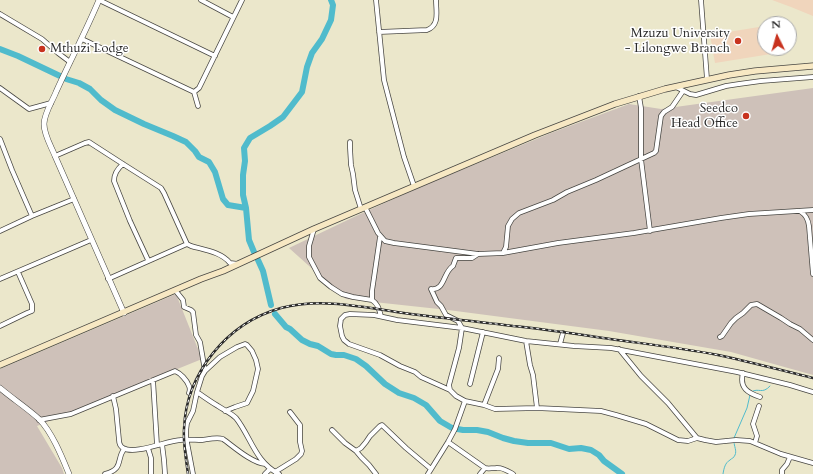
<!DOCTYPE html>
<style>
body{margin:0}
#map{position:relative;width:813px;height:474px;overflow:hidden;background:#ebe7cb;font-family:Cardo,serif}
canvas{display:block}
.north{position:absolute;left:757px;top:16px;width:40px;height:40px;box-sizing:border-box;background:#fff;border:1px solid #aaa;border-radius:50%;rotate:355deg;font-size:11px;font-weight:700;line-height:16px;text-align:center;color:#2b2b2b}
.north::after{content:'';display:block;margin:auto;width:14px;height:18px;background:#c8321e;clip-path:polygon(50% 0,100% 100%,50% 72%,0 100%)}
</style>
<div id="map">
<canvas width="813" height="474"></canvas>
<div class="north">N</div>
</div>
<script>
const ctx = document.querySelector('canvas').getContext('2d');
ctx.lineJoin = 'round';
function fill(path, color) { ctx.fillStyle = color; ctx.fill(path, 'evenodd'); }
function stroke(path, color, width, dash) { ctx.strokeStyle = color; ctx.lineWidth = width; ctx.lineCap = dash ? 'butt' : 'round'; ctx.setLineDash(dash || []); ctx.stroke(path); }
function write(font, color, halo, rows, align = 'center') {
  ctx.font = font + ' Cardo,serif'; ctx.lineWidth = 3; ctx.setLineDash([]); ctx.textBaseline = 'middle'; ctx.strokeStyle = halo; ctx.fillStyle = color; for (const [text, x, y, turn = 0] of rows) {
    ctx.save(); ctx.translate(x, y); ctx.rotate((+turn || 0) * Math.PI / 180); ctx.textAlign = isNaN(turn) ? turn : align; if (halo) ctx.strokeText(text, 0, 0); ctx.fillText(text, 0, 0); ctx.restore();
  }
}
fill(new Path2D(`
 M772,0h41v16l-22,-9z
 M765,26v22h11l1,5 -62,10 -5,-28z`), '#f0d5bc');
fill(new Path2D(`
 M813,88v287l-82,-23 -122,-21 -161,-21 -102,-11 -57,-51 67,-32 64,-29 131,-54 78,-29 32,5z
 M176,294l26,65 -165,67 25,42 2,6h-64v-105z`), '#cec1b9');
stroke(new Path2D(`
 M751,392c8,-5 11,3 19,-6
 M734,438l13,-30 3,-13
 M723,474c1,-6 2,-11 7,-14 2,-2 4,-2 5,-5 2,-4 -1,-9 -1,-13`), '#50bbcc', 1);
stroke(new Path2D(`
 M0,49l18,7 42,20
 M66,79l13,4 11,6 11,11 14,10 29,14 29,12 13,6 9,9 4,6 10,5 6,10 8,27 5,6 18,3
 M254,252l-5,-12 -3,-32 -3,-13v-20l2,-14 -1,-13 6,-10 20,-12 13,-9 19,-25 5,-25 5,-14 10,-14 9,-19 2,-15 -2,-5
 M258,260l5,11 8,34
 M275,314l11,13 4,2 12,11 8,4 8,2 13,8 5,1h8l12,4 10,7 19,18 14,9 15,5 12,7 14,16 12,7 11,2h14l11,2 15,6 11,3 14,2h23l18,6 12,-1 10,2 8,5 5,6 18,13`), '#50bbcc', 6);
const minor = new Path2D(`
 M99,0l116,56
 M201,0l32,17
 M376,0l8,80 20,77 10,29
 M701,0l6,79
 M0,14l42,25 16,14 12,9
 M379,32l48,-2c13,-5 9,-18 9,-30
 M82,39l112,53 5,-4 43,-88
 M676,87l14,7 6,1 30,-9 13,-2 22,-3 52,-4
 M0,88l29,21 22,-6
 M194,92l4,14
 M639,96l2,12v51l9,72
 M0,139l12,31 20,46
 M350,142v6l1,17 2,9 2,16 6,19
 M55,156l30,-13 4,-1 3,2 31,20 38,24 3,5 23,51 4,2c14,4 30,6 39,17l8,1
 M123,164c-6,5 -9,10 -9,17l16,40 18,39
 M365,207l13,26 7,8 9,2 84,11 25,-1 55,-10 76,-10 87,-15 28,-4 64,-4
 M800,211c6,4 8,8 9,15l4,48
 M314,229l-5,17v11l11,21 11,9 11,7 11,3 19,3c6,4 7,9 9,16
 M0,231l32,-15 42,-17
 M503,253l3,-6 2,-21 4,-7 7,-6 34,-13 14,-8 29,-12 58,-27 2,-2 5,-35 3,-4 8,-5 11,-16
 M478,254l-6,4h-16l-3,8c-10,6 -8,25 -22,23l6,13 4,4 5,9 12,6 4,7 -3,20 -10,37 1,5 6,6 9,5 19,4 11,4 42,-1 64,3 15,4 30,9 32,16 10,1 9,-3
 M0,279l91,-39
 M108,279l79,-35
 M175,290l8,10 1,7 7,3 2,2 3,23 4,7 5,29
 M372,300v-9l8,-54
 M0,326l27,-13 5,-2v-7l-14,-32
 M720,337l2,-1 9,-13 5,-5 7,-5 8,-8 6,-1 24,14 9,6 10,5 13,11
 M526,341l4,24 3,10 4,33
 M560,344l3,-11
 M619,349l22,27 27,27 29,35 8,2 11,2 20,-2 14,1 31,13 32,9
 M743,373c-4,15 5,20 17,24
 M153,380l4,65
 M470,384l13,-52
 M450,390l-29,-13 -6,-5 -15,-6 -20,-11 -31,-11 -5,-4 -2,-4 -2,-10 1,-7 4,-4 5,-1 24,1 23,5 65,8 64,13 48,5 37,2 126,24 53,13 23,7
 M197,392c7,5 14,10 21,14 6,4 13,7 18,12 15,19 19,44 43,56
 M113,396l3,13 3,31c0,3 1,6 4,8 12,7 43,-7 57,-8 8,-1 15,0 22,0 7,-1 15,-3 21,-1 11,8 29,24 42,25
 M484,405l14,-36 1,-11
 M39,420l32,-6 104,-43c5,2 12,9 14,15 1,2 1,4 0,7
 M332,430l13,13 11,8 5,6 8,8 7,9
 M448,442l37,26c4,1 6,0 11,0 6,-1 12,3 17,6
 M755,443l2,-7 -4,-12 6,-18
 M162,444l2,16 1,14
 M148,448l3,10v16
 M356,451l5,-3 5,-6 4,-6 10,-10 2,-1 24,23 25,21
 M275,472l21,-13 5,-5 1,-3 -2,-9v-17l-10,-13
 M105,474c19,-5 11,-14 19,-25
 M193,474l-7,-37v-6l1,-8 6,-12 4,-19 5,-16 3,-5 15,-14 17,-10 8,-3 2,1 5,6 4,9 2,9 -5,22 -6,12 -12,4 -10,4
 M265,474l5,-5
 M428,474l20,-32 7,-13 10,-28
 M480,474l5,-6
 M782,474v-4l5,-6 3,-7`);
const tertiary = new Path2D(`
 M99,0c-13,31 -29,61 -43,92 -4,10 -12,22 -12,32 0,11 7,22 11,32l69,157
 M0,388c13,11 27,20 39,31 13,13 23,38 30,55`);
const secondary = new Path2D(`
 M0,365l201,-86 22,-8 91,-42 221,-94 80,-31 50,-15 64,-14 26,-4 58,-5`);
stroke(minor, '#484743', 5.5);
stroke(tertiary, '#484743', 6);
stroke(secondary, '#484743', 7);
stroke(minor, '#fff', 4);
stroke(tertiary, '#fff', 5);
stroke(secondary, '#f7e8c3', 5.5);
const rail = new Path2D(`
 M188,474c-2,-15 -5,-30 -4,-45 2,-56 43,-106 97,-121 45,-12 94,2 138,7 31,4 63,7 94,11 32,3 64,8 97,13 36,5 72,9 108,16 32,7 63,15 95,23`);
stroke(rail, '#2b2b2b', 2.5);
stroke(rail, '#fff', 1, [3]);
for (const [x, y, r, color] of [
 [738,41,4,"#c8321e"],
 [42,49,4,"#c8321e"],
 [746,116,4,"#c8321e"]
]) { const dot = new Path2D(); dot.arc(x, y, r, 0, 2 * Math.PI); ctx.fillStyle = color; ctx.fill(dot); stroke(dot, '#fff', 1.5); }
write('13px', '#2b2b2b', '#fff', [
 ["Mzuzu University",730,34],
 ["- Lilongwe Branch",730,49],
 ["Mthuzi Lodge",50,49,"left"],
 ["Seedco",738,109],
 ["Head Office",738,124]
], 'right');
</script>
